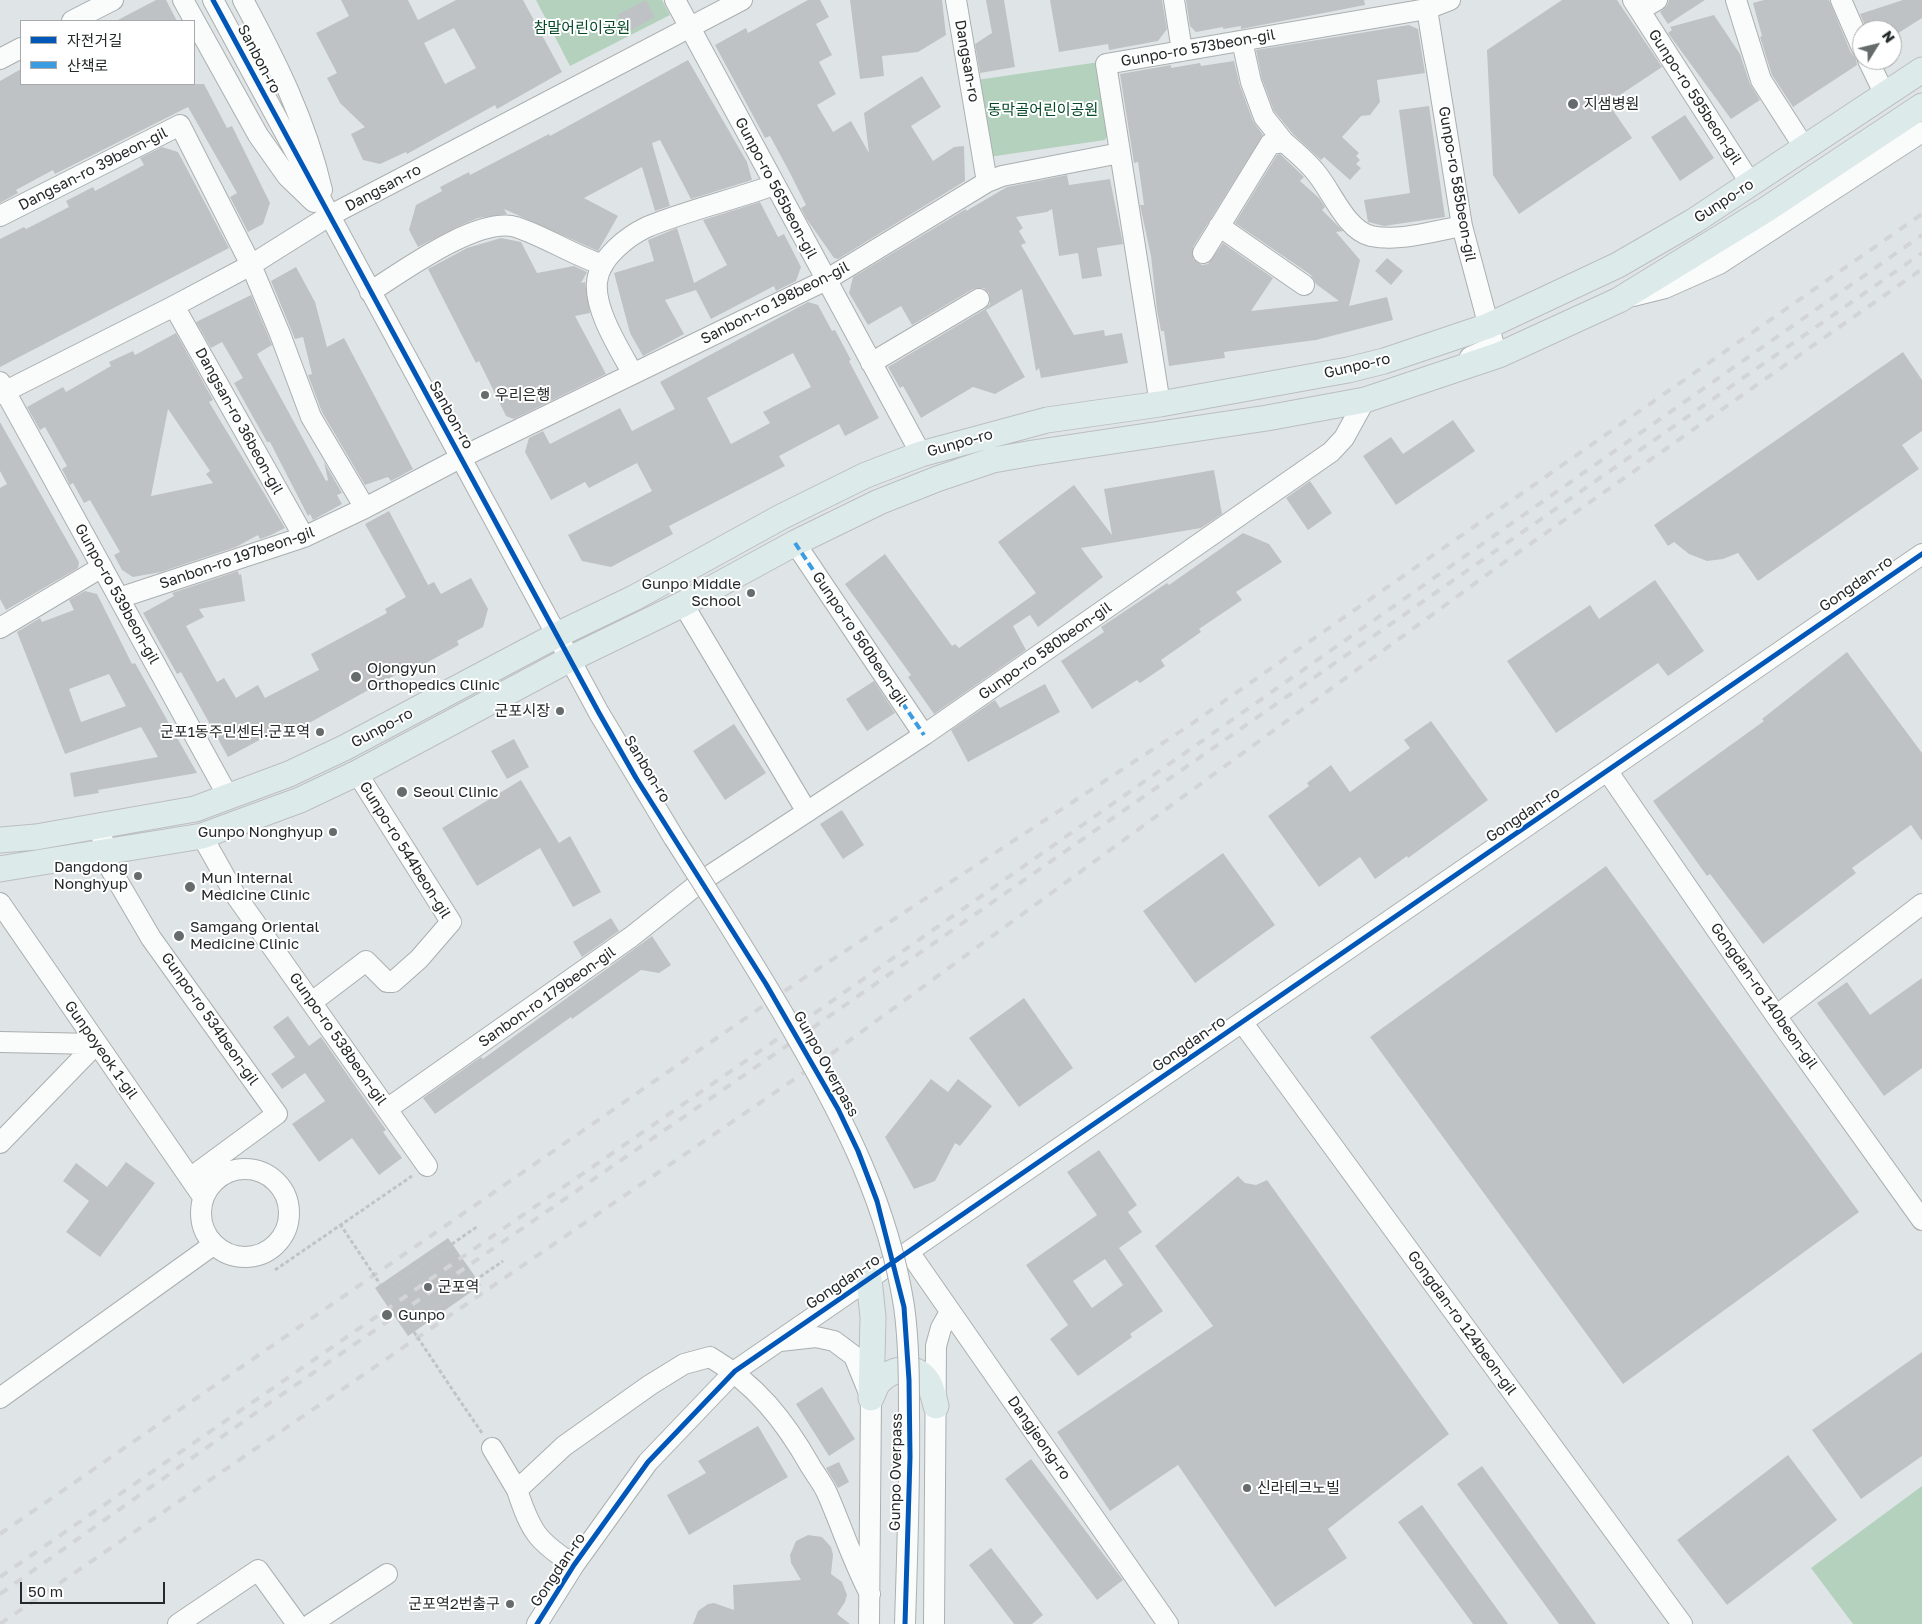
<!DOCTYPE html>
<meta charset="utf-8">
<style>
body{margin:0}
#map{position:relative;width:1922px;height:1624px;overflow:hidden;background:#dfe5e6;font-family:"Golos Text","Noto Sans KR",sans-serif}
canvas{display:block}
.legend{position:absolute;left:20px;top:20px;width:175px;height:65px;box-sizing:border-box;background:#fff;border:1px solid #a8a9aa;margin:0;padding:6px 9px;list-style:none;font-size:15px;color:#25292a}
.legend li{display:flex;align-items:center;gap:10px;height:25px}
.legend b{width:25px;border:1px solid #a8a9aa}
.north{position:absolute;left:1852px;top:20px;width:50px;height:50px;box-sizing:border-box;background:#fff;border:1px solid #a8a9aa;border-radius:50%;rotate:54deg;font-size:14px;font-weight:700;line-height:20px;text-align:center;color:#25292a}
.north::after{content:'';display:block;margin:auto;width:18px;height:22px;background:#666b6c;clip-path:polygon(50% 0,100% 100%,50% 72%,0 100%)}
.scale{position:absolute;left:20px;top:1582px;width:145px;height:22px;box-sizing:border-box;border:2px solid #25292a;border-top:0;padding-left:6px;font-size:15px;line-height:18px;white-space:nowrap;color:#25292a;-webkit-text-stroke:4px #fff;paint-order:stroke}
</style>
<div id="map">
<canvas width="1922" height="1624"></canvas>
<ul class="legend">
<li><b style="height:6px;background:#0057b8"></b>자전거길</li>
<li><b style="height:6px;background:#3c9ce1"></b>산책로</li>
</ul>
<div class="north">N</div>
<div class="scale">50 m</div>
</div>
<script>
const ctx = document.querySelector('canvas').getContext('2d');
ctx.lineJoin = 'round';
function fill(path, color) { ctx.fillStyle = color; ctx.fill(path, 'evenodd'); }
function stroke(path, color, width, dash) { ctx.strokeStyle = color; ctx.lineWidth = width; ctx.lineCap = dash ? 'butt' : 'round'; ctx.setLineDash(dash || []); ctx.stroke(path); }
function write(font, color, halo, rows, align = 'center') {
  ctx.font = font + ' "Golos Text","Noto Sans KR",sans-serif'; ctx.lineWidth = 4; ctx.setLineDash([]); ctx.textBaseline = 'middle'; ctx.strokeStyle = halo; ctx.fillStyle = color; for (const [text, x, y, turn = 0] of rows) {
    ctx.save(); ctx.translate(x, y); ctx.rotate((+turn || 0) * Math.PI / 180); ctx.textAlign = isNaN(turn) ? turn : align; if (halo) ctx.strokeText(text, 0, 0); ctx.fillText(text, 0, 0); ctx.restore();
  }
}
fill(new Path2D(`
 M536,0h126l8,15 -100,51z
 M1099,62l10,70 -4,8 -116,17 -12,-77z
 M1922,1486v138h-69l-42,-56z`), '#b4d1be');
fill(new Path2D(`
 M156,0h10l11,21h-61z
 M341,0h67l10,20 38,-20h67l39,72 -65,37 -2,-4 -88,49 -1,-2 -26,12 -17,-4 -12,-26 14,-7 -25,-24 -13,-25 10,-5 -21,-40 33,-17zM454,28l22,40 -31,16 -21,-41z
 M646,0l9,17 -29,16 -9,-18z
 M808,0h12l9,17 -13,7 16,31 -13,7 17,32 -19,11 16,27 18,-11 18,32 -5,-40 58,-37 19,31 -30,19 22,35 21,-14 10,-1 1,35 -127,78 -4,-1 -28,-40 -5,-10 5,-3 -16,-32 -20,-37 -5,2 -50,-93 31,-17 2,5z
 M850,0h92l4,35 -28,17 -36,4 2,20 -24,3z
 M986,0h18l11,67 -35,6 -5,-29 17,-11z
 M1050,0h112l5,29 -9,12 -49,9 -1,-6 -49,8z
 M1186,0h178l1,5 -124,24v-3l-18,3v-2l-27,5 -6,-6z
 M1562,0h55l45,67 -54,36 24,35 -113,76 -26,-39 -6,-125z
 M1669,0h36l-37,24 -8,-12 7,-6z
 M1764,0h65l22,53 5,5 1,7 -64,42 -21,-32 -12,-38 2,-1 -9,-33z
 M1903,0h19v18l-30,19v-7h-25l-7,-16z
 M1714,15l26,39 10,30 10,16 -29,19 -63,-86 4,-3 -2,-3z
 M1409,25l9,4 7,44 -48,7 3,22 -10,13 -9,1 -19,21 17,16 -3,3 4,4 -4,4 5,4 -11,12 -26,-23 -3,3 -28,-26 -19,-23 -12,-32 -6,-29z
 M688,60l59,102 5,18 -61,19 -31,-59 -8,3 18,63 -15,5 -13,-44 -58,31 34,18 -20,35 -94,-42 3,5 -29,4 -21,9 -39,20 -9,-17 7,-25 26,-14 -2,-4 29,-15 1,3 79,-41 1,2z
 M1234,61l6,25 13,35 10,14 -70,112v12l9,6 6,-1 15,-21 50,35 -22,33 88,-10 -23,-17 -5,-9 -76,-52 42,-68 3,-1 24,23 -4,4 19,17 6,9 -3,3 21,21 -7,1 24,28 -11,46 38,-9 6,23 -77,20 -92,12 1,6 -56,8 -5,-35h-3l-4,-21 -6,-54 -11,-51h4l-6,-43 -4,1 -14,-89 51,-9v3l29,-5 1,3z
 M21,69v15h183l23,44 5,-2 38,77 -7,21 -15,8 -18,-35 7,-4 -49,-86 -133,67 -2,-4 -37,20 2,3 -18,10v-122z
 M1429,106l16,111 -61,9 -16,-4 -4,-22 46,-7 -11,-83z
 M1685,115l29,43 -34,23 -29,-44z
 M162,147l16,5 51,96 -229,119v-128l24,-12 2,2 43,-22 -3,-6 27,-14 2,4 49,-26 -4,-7z
 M1067,175l2,10 41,-6 13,65 -26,4 5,28 -20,3 -4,-26 -19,3 -7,-47 -5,3 -31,5 7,11 -4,3 7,12 -5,2 53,90 30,-5 1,6 17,-3 6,30 -87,15 -2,-10 -3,3 -14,-82 -36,21 39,67 -30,17 -22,-7 -52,31 -18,-32 -3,2 -12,-21 97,-58 5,-5 -1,-11 -5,-5 -11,1 -61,36 -11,-19 -33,19 -19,-32 4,-16 113,-68v2l41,-24z
 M760,202l18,35 6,-3 17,33 -5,14 -20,10 -2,-5 -63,33 -15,-29 -31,10 19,34 -41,22 -13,-23 -16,-60 40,-12 -6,-21 29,-12 17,55 33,-18 -24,-45z
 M501,238l20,4 16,31 37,-7 13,6 -6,11 4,-1 5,31 -15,3 31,58 -92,45 -8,-3 -27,-55 -3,2 -48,-94 39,-21z
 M1387,258l16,13 -12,14 -16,-14z
 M296,267l19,35 12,45 17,-9 69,131 -22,12 -3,-4 -23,8 -43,-73 -14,-37 4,-1 -9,-37 -8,2 -24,-58z
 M251,295l21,50 -15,9 69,127 2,-1 -4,-18 18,31 -5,2 5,9 -29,16 -3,-6 -2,2 -38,-74h-3l-33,-59 9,-5 -21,-36 -11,6 -15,-26z
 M808,302l10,3 14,26 3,-1 16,30 -2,1 30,57 -34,18 -6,-12 -60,32 6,10 -116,60 4,8 -62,33 -29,-6 -14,-26 84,-44 -15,-28 -48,25 -4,-6 -34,18 -26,-48 4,-14 14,-7 7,13 70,-36 12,23 43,-22 -15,-27zM793,353l18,34 -48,25 7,11 -39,21 -24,-46z
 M176,333l37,67 -4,2 76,126 -14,7 -11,4 -2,-4 -22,12 -75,25 -28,5 -11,-7 -8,-15 6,-3 -30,-52 -6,3 -11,-20 -3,2 -8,-16 5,-3 -22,-39 -5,3 -13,-23 36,-20 3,5 45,-26 -2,-4 24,-11 2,4zM168,409l42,62 -4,3 7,9 -62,13z
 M1903,352l19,28v51l-20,14 17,24 -161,112 -20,-28 -15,6 -16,2 -18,-7 -15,-12 -6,4 -14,-21z
 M1453,420l22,31 -79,54 -33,-49 28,-19 12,17z
 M0,422l79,140 -1,6 -72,42 -6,-11v-111l7,-4 -7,-13z
 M1214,470l8,44 -21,14 -120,20 22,29 -65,50 -8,-12 -17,11 13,24 -92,64 -26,-37 3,-2 -66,-91 40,-30 67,92 3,-2 4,4 77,-55 -38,-51 76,-57 38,50 -8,-46z
 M1310,481l22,32 -24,17 -22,-32z
 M389,511l39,74 6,-3 7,12 30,-16 17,31 -5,18 -26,14 2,4 -42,23 -2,-4 -122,68 -4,-8 -61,33 -47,-85 -4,2 -34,-61 31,-17 -2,-3 66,-22 1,4 2,-1 4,27 -46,8 5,8 -18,9 31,56 7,-4 12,20 22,-13 7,13 54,-28 -8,-16 76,-41 -2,-4 21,-12 -41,-73z
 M1243,533l26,11 13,18 -46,30 6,8 -43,29 2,3 -40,28 4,6 -25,17 -3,-3 -45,29 -31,-48 43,-29 -3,-5 66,-44 2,2z
 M1655,580l49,71 -36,25 -10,-13 -102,70 -49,-72 83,-56 9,14z
 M85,591l12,3 35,70 3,-1 62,110 -99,17 1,3 -25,4 -4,-24 88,-16 -17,-30 -76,27 -48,-122 23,-14 2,4 32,-12 -5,-10zM109,674l17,32 -45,16 -12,-33z
 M1847,652l75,101v88l-11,-16 -59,43 4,5 -93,71 -53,-70 -3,2 -54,-75 111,-80 -2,-2z
 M874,681l21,32 -28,18 -21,-32z
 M1045,684l15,28 -92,50 -17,-32 44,-30 5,8z
 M1431,721l57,79 -80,58 -1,-2 -32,23 -15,-22 -41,30 -51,-71 41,-30 -2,-3 24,-18 19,27 60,-44 -6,-8z
 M734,724l32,49 -41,27 -32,-49z
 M514,739l15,28 -22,12 -16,-28z
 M521,780l38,63 11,-7 31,56 -28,15 -33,-59 -63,38 -35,-58z
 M842,810l22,35 -21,14 -23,-35z
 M1223,853l52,72 -80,58 -52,-72z
 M1606,866l253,346 -236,172 -253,-347z
 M611,918l8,13 -37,26 -9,-15z
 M652,936l19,29 -12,8 -18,-3 -69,49 -1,-2 -136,97 -12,-16 58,-41 2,2z
 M1922,978v90l-38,28 -67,-93 30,-21 23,33z
 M1024,998l49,70 -54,39 -50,-69z
 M288,1016l21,30 12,-9 65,93 -3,2 19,26 -23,17 -27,-37 -33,24 -27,-38 33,-23 -20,-28 -23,16 -11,-15 24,-17 -22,-30z
 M931,1079l17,13 10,-13 34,27 -32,40 -5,-3 -20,38 -21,8 -29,-52z
 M1099,1150l38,55 -9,7 14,20 -23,16 44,63 -33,23 2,3 -54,39 -28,-37 18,-14 -42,-60 71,-50 -30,-43zM1105,1259l18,26 -31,23 -19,-27z
 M126,1162l29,21 -55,74 -34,-25 23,-31 -26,-20 13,-18 31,24z
 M1238,1176l7,7 11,2 11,-5 182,254 -121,95 19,29 -72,49 -97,-142 -68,46 -53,-79 156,-106 -58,-80z
 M448,1238l33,47 -73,51 -33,-48z
 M1922,1352v104l-61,43 -49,-69z
 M822,1387l33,52 -26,17 -33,-52z
 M758,1426l30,51 -99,58 -22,-40 39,-22 -8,-12z
 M1788,1455l49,65 -110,85 -50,-65z
 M1031,1459l92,121 -26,20 -92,-121z
 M839,1462l10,20 -11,6 -12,-20z
 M1482,1466l114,158h-37l-102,-140z
 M1422,1505l86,119h-35l-75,-102z
 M808,1535l14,2 9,10 2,8 -2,19 11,8 5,13 -2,7 -8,12 13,10h-157l5,-13 10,-7 6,-1 20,7 -1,-25 68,-5 -10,-17 -1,-8 6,-14z
 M991,1548l52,67 -11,9h-18l-45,-59z`), '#bfc2c4');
const minor = new Path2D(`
 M183,0l75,135 29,41 27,26
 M213,0l386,713 75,125
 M243,0c33,61 63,121 79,190
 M675,0l246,454
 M956,0l31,182
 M1174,0l8,51
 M1633,0l118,184
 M1736,0l25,80 43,67
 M1841,0l21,48
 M1427,9l35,217 31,116 -3,6 -20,9
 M1640,10l17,-10
 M72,21l41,-21
 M1242,41l9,41 13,35 20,25
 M0,59l21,-11
 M1868,60l17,35
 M0,216l180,-91 71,140 29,69 31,83 54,91
 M1219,226l85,59
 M1203,253l67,-109 14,-2c12,10 24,20 33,32 15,18 29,56 54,62 29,6 63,-5 91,-10
 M370,292c33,-21 108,-76 146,-65 30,10 57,28 87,38
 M1633,296l32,-8 54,-24 203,-132
 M174,306l130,231
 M871,363l108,-64
 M633,374c-13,-24 -39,-64 -36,-92 2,-24 31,-46 50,-55 41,-17 86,-27 127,-42
 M0,382l229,416
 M0,394l174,-88 77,-41 78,-49 413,-216
 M1160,404l-54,-340 321,-55 23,-9
 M795,543l129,192
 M119,598l185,-61 61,-29 95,-50 366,-178 161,-98 15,-6 118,-23
 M683,604l124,208
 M0,628l102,-61
 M1608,772l168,244 146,204
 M202,836l32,57 193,273
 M102,837l8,31 41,70 126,176 -87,64
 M0,903l203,294
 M312,1002l54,-41 21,21h6l26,-23 32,-37 -94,-149
 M1776,1016l146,-112
 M1242,1022l440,602
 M0,1042l96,2
 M387,1109l244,-172 72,-57 221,-145 407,-283 13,-14 21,-38
 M0,1143l96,-99
 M201 1213a44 44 0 1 1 88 0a44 44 0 1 1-88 0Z
 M909,1252l259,372
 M780,1341l36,-4 18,4 20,15 17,42 -2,226
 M0,1398l213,-153
 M492,1448l25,42
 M574,1565c-37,-24 -43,-33 -57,-75l47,-44 86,-61 34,-21 26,-7c46,27 75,64 101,110 5,8 12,17 16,26 15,34 25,67 43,101
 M178,1624l80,-54 39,54
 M311,1624l76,-50
 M537,1624l37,-59 74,-103 87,-91 1187,-817
 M934,1624l2,-278 5,-18 9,-16`);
const major = new Path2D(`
 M0,840l36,-3 159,-28 94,-35 55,-26 213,-113 77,-37 147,-81 85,-42 55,-21 126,-34 113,-16 188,-34 36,-9 104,-35 130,-61 76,-44 228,-151
 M0,869l202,-33 98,-36 57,-27 213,-114 113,-55 112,-61 84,-41 58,-23 56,-19 40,-7 234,-35 98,-18 134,-45 120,-55 148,-91 155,-103
 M869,1279l4,38 -2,81
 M871,1398c3,-6 5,-14 10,-18 10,-10 28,-15 40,-6 10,7 12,21 15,32`);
stroke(minor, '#aaafb0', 22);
stroke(major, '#bcbebf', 27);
stroke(new Path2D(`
 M275,1270l137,-94
 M393,1285l85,-59
 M416,1321l87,-60
 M454,1392l28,41`), '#c1c4c4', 3, [4, 2.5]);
stroke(minor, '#fafbfb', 20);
stroke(major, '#dceae9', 25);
stroke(new Path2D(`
 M0,1534l792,-548 395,-259 735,-513
 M0,1577l812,-562 1110,-780
 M0,1594l271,-192 537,-371 1114,-778
 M0,1624l831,-570 665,-486 426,-299`), '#d2d4d5', 4, [9, 9]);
const minorBridge = new Path2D(`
 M674,838c42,66 84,131 122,198 50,87 92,170 108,270 5,36 5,74 5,110 1,70 -2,139 -4,208`);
stroke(minorBridge, '#aaafb0', 22, []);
stroke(new Path2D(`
 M340,1224l40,60
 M414,1332l40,60`), '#c1c4c4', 3, [4, 2.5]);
stroke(minorBridge, '#fafbfb', 20);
stroke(new Path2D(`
 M795,543l129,192`), '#3c9ce1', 4, [8, 4]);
stroke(new Path2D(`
 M213,0l386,713 37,65 130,206 72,125 20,42 19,50 27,106 5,73 1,77 -5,167
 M537,1624l37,-59 74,-103 87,-91 1187,-817`), '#0057b8', 5);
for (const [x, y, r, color] of [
 [1573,104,6,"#666b6c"],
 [485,395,5,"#666b6c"],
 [751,593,5,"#666b6c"],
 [356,677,6,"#666b6c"],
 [560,711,5,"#666b6c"],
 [320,732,5,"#666b6c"],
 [402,792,6,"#666b6c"],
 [333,832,5,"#666b6c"],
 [138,876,5,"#666b6c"],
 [190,887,6,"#666b6c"],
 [179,936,6,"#666b6c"],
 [428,1287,5,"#666b6c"],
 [387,1315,6,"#666b6c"],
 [1247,1488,5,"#666b6c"],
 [510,1604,5,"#666b6c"]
]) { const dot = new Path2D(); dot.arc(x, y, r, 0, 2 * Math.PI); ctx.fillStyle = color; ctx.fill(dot); stroke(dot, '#fff', 2); }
write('15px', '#054826', '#fff', [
 ["참말어린이공원",582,28],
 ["동막골어린이공원",1043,110]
]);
write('15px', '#25292a', '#fff', [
 ["Gunpo-ro 573beon-gil",1198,48,-10],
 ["Sanbon-ro",259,59,62],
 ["Dangsan-ro",967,61,80],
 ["Gunpo-ro 595beon-gil",1695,97,57],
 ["Dangsan-ro 39beon-gil",93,169,-27],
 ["Gunpo-ro 585beon-gil",1457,184,80],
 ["Dangsan-ro",383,188,-28],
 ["Gunpo-ro 565beon-gil",776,188,62],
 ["Gunpo-ro",1724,201,-33],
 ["Sanbon-ro 198beon-gil",775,303,-27],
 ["Gunpo-ro",1357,366,-13],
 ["Sanbon-ro",451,415,61],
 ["Dangsan-ro 36beon-gil",239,421,61],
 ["Gunpo-ro",960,443,-16],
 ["Sanbon-ro 197beon-gil",237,558,-19],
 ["Gongdan-ro",1856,584,-35],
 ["Gunpo-ro 539beon-gil",117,594,61],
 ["Gunpo-ro 560beon-gil",860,639,56],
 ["Gunpo-ro 580beon-gil",1045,651,-35],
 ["Gunpo-ro",382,728,-28],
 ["Sanbon-ro",647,769,59],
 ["Gongdan-ro",1523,815,-34],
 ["Gunpo-ro 544beon-gil",405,850,58],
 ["Gongdan-ro 140beon-gil",1764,996,55],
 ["Sanbon-ro 179beon-gil",547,997,-35],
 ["Gunpo-ro 534beon-gil",210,1019,55],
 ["Gunpo-ro 538beon-gil",338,1039,55],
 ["Gongdan-ro",1189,1044,-35],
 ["Gunpoyeok 1-gil",101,1050,55],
 ["Gunpo Overpass",826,1064,61],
 ["Gongdan-ro",843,1282,-34],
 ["Gongdan-ro 124beon-gil",1462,1323,54],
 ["Dangjeong-ro",1039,1438,55],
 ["Gunpo Overpass",896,1472,-89],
 ["Gongdan-ro",558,1570,-56]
]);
write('15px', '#25292a', '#fff', [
 ["지샘병원",1584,104],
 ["우리은행",495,395],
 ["Gunpo Middle",741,584,"right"],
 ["School",741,601,"right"],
 ["Ojongyun",367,668],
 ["Orthopedics Clinic",367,685],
 ["군포시장",550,711,"right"],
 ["군포1동주민센터.군포역",310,732,"right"],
 ["Seoul Clinic",413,792],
 ["Gunpo Nonghyup",323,832,"right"],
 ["Dangdong",128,867,"right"],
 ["Nonghyup",128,884,"right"],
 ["Mun Internal",201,878],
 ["Medicine Clinic",201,895],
 ["Samgang Oriental",190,927],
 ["Medicine Clinic",190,944],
 ["군포역",438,1287],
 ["Gunpo",398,1315],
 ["신라테크노빌",1257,1488],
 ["군포역2번출구",500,1604,"right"]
], 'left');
</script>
